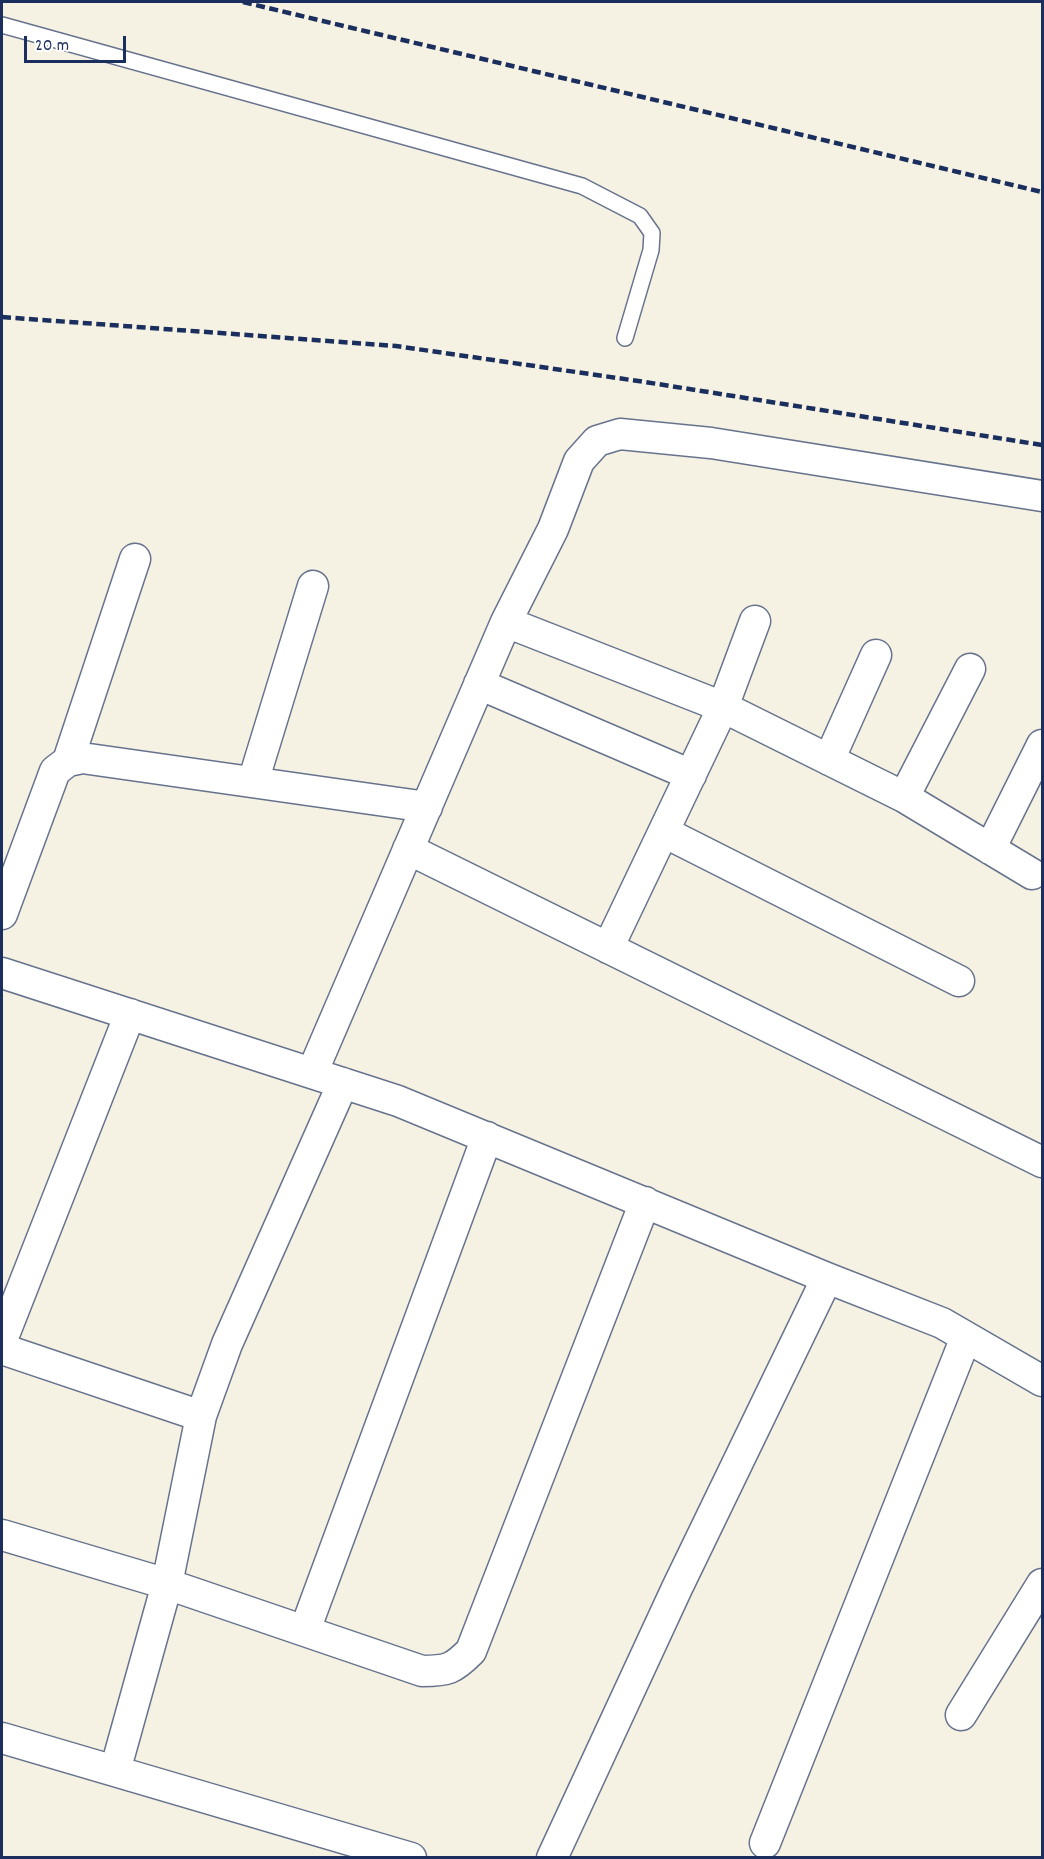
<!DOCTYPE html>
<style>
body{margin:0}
#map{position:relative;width:1044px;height:1859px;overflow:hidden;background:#f5f2e3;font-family:Dekko,sans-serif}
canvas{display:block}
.frame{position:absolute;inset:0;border:3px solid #1b2f5e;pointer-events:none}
.scale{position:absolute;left:24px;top:36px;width:102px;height:27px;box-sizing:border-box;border:3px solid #1b2f5e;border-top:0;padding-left:8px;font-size:18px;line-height:21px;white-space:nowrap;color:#1b2f5e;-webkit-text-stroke:4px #fff;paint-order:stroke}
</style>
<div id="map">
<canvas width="1044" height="1859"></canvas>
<div class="frame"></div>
<div class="scale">20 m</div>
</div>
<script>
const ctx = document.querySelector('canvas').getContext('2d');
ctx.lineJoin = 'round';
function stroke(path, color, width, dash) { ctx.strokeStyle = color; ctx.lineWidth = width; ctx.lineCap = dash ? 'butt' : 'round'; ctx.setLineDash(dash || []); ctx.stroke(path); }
const service = new Path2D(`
 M2,25l580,161 58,30 12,17 -1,17 -26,88`);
const minor = new Path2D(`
 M506,622l217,85 181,90 128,77
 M479,684l212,91
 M829,760l47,-105
 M68,761l67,-202
 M253,782l60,-196
 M904,797l66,-128
 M664,832l295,149
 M408,849l634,313
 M990,849l52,-104
 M2,914l53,-143 13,-10 14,-3 345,49
 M608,948l115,-241 32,-86
 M2,973l396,128 429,177 115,45 100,58
 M312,1073l194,-451 47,-93 26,-68 18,-20 23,-7 91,9 331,53
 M2,1340l128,-326
 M2,1349l199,67
 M2,1535l165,49 255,87c26,0 31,-2 49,-20l174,-449
 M305,1630l182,-493
 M961,1715l81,-131
 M2,1738l409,120
 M115,1771l52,-187 34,-168 26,-72 116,-261
 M765,1843l201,-506
 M552,1858l125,-270 150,-310`);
stroke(service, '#67738d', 18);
stroke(minor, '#67738d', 33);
stroke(service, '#fff', 15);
stroke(minor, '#fff', 30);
stroke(new Path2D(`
 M243,2l799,190
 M2,317l394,29 249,36 397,63`), '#1b2f5e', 4.5, [9, 4.5]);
</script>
